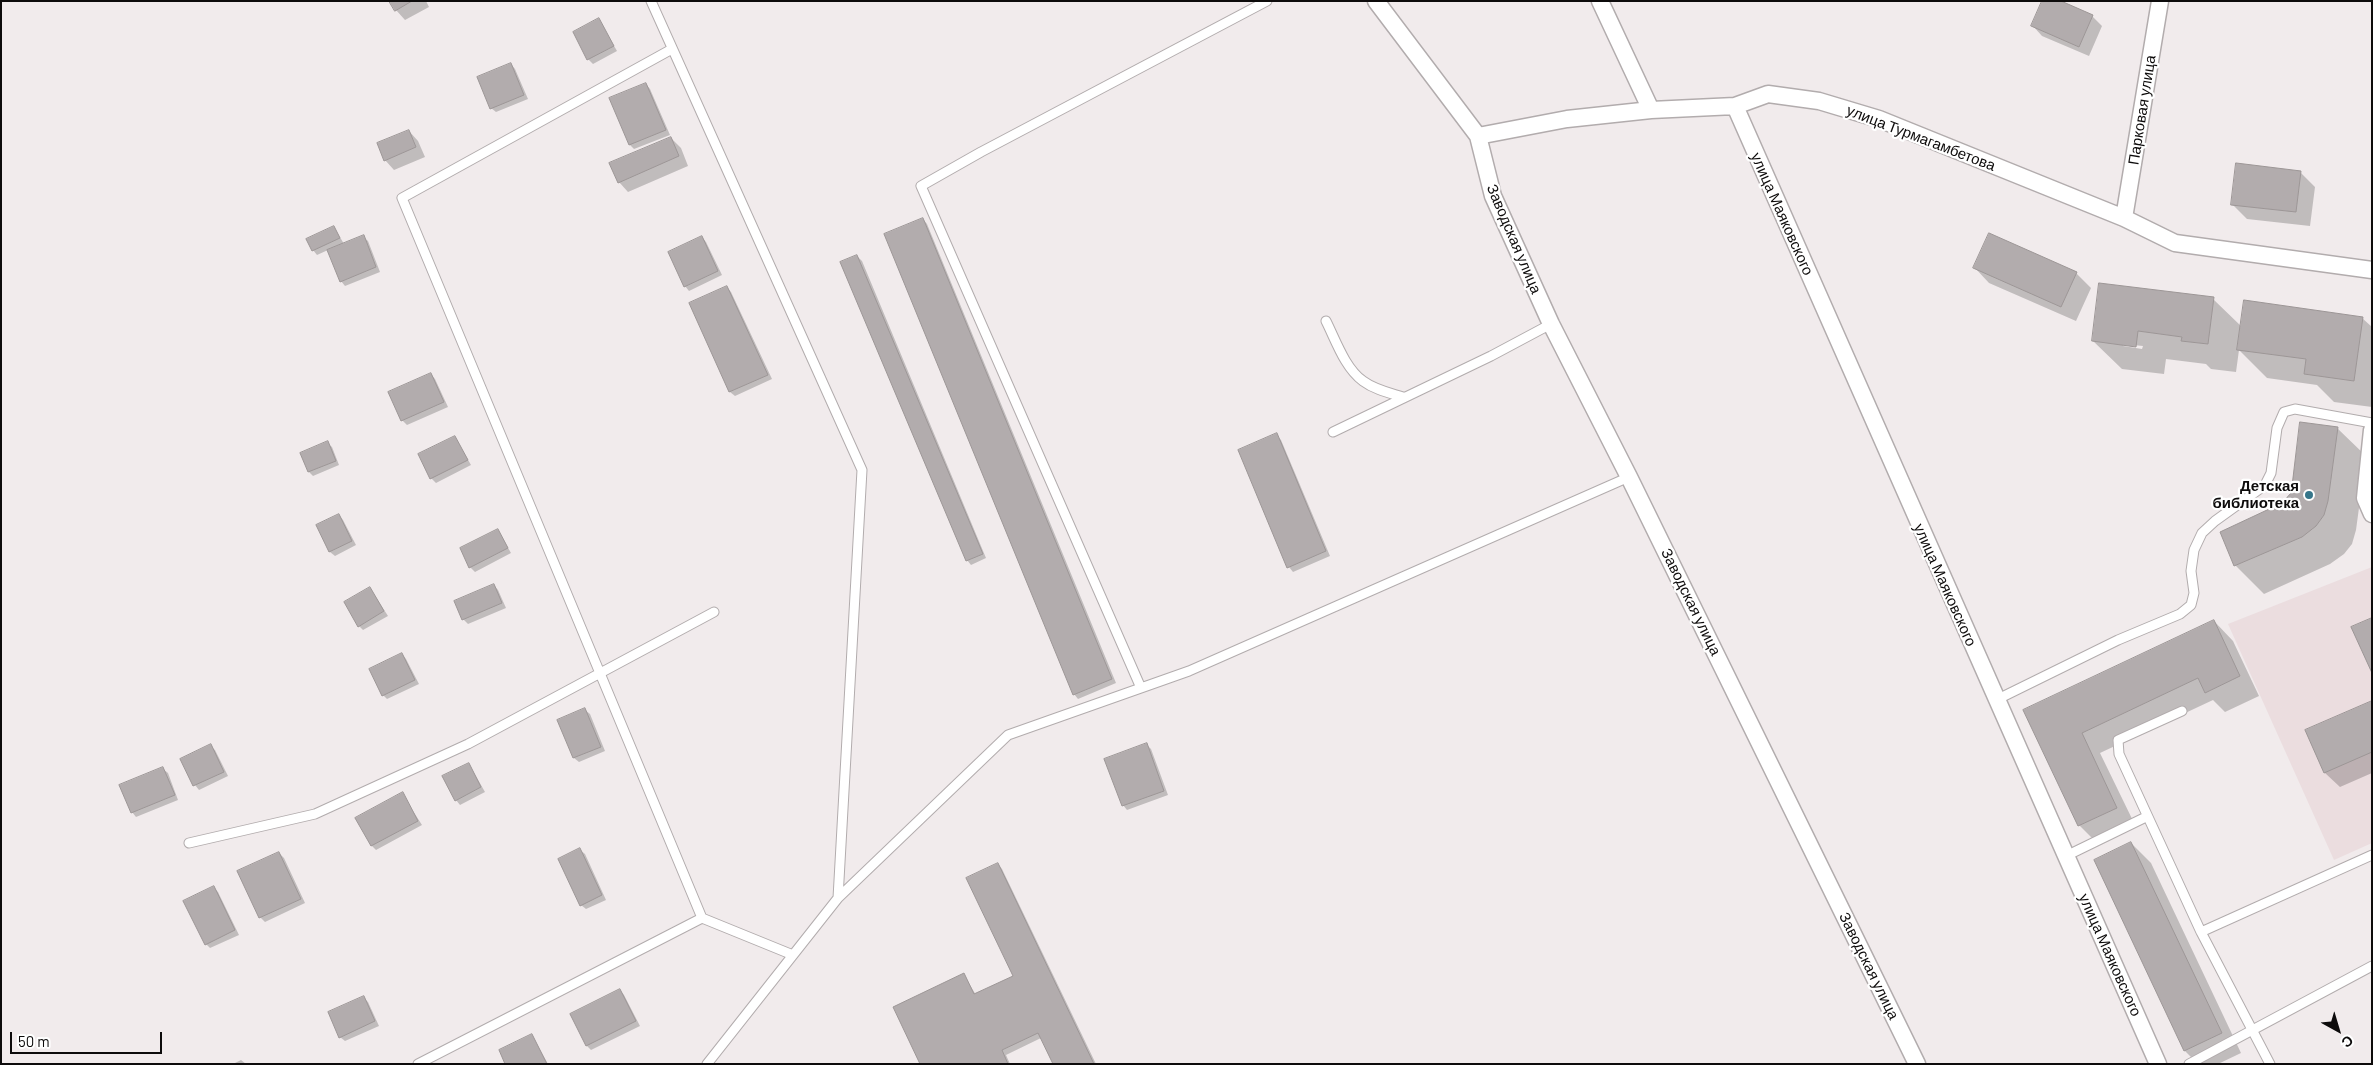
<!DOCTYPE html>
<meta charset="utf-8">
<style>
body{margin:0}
#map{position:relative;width:2373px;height:1065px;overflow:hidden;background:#f1ebec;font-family:Barlow,sans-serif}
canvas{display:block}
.frame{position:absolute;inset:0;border:2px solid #0d0b0b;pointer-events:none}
.north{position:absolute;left:2313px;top:1005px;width:50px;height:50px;-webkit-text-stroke:4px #fff;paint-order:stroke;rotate:141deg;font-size:14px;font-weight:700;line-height:20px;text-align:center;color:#0d0b0b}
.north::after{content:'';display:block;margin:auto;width:18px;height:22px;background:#0d0b0b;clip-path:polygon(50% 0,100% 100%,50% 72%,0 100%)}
.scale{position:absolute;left:10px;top:1032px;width:152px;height:22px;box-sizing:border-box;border:2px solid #0d0b0b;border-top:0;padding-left:6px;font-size:15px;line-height:18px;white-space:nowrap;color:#0d0b0b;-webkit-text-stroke:4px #fff;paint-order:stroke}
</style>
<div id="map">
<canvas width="2373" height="1065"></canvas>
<div class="frame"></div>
<div class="north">С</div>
<div class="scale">50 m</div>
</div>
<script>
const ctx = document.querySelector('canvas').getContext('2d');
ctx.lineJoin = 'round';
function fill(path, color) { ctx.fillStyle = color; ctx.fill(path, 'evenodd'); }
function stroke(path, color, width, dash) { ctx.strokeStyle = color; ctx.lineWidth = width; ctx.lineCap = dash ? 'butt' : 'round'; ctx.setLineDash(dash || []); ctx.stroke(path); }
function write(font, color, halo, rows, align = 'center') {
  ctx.font = font + ' Barlow,sans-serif'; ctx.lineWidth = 4.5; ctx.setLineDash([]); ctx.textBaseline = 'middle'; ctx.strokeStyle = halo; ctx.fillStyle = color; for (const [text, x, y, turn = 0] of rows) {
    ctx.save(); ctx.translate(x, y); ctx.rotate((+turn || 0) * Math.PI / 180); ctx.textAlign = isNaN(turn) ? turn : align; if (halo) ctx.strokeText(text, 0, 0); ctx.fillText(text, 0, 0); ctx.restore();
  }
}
fill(new Path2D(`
 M2372,567v276l-38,17 -106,-236z`), '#ebdddf');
fill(new Path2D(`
 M391,1h35l3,6 -24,13 -9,-10z
 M2092,16l10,10 -13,30 -47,-20 -9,-10z
 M599,20l18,31 -24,13 -5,-5z
 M511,64l4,5 13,30 -32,13 -5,-4z
 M646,84l4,5 20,46 -36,14 -4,-4 -19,-46z
 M409,131l9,10 7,16 -31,13 -9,-10z
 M671,138l10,10 7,18 -60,26 -9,-10z
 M2300,172l15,15 -5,39 -63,-7 -15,-15z
 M923,219l4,5 189,459 -38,16 -4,-5z
 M334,227l10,17 19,-7 5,4 12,31 -35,14 -4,-5 -13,-31 -11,5 -4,-5z
 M702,237l4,5 16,33 -33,16 -4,-5z
 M857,256l5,5 124,297 -15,7 -4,-5z
 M1975,268l101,5 15,15 -15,33 -87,-38z
 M727,287l4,5 41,87 -37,17 -5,-4 -39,-88z
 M2213,299l29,28 120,-9 10,9v80l-38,-5 -17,-17 -50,-7 -28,-28 -3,22 -25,-3 -5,-5 -40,-5 -2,15 -42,-5 -29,-28zM2123,344l20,2 -1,3 -19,-3z
 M431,374l4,5 13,28 -41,18 -5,-5 -12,-27z
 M2337,428l29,28 -10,74 -4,14 -8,10 -14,10 -66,30 -29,-29 57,-72z
 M1276,435l5,5 49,116 -37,16 -4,-5z
 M455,437l16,28 -35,18 -5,-5z
 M327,443l5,4 7,18 -26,11 -4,-4z
 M339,515l4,5 13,25 -21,11 -5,-4 -13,-26z
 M498,530l13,23 -36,19 -5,-5z
 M494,585l4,5 8,18 -38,16 -4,-4 -8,-19z
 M370,588l18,28 -25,14 -4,-4z
 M2214,621l19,20 26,55 -34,16 -12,-12 -113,53 36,74 -37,18 -20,-20 -54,-114z
 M402,654l4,5 13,25 -32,15 -4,-4z
 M2372,703v70l-32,14 -15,-14 -18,-42z
 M585,710l5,4 15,37 -26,11 -5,-4 -15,-38z
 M1146,744l5,5 17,46 -41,15 -4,-5z
 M210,746l5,4 13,26 -29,14 -4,-5 -13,-26z
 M469,764l16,28 -25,13 -4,-5z
 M163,769l5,4 10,27 -42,17 -4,-5z
 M402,794l20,31 -46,25 -4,-4z
 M2131,843l20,20 90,190 -23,11h-20l-13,-13 -90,-191z
 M580,850l5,4 21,46 -20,9 -5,-4z
 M279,853l5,5 21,45 -40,19 -5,-5 -21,-45z
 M998,864l4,5 94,195h-42l-13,-26 -35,17 4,9h-88l42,-89 12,20 38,-19z
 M214,888l4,4 21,43 -29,13 -4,-4z
 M620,990l4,5 16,31 -49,24 -4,-4z
 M363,997l5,5 11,24 -34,15 -5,-4z
 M532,1035l16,29h-41z
 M241,1060l5,4h-13z`), '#0003');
const building = new Path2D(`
 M389,1h23l-17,10z
 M2042,1h19l32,14 -14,32 -48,-21z
 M599,18l15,28 -27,14 -14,-28z
 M511,63l13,32 -34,14 -13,-32z
 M646,83l20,47 -37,15 -20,-47z
 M409,130l7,17 -32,14 -7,-18z
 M671,137l8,19 -61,27 -9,-20z
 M2236,163l65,8 -5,41 -65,-7z
 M923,218l189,461 -39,16 -189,-461z
 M334,226l6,12 -28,13 -6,-12z
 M1989,233l88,39 -16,35 -88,-39z
 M364,235l12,32 -36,15 -13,-32z
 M702,236l16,35 -34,16 -16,-35z
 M857,255l126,299 -17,7 -126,-299z
 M2099,283l115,14 -6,47 -27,-3 1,-4 -44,-6 -2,16 -44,-6z
 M727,286l41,89 -39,17 -40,-89z
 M2244,300l119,17 -9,64 -50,-7 2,-15 -69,-9z
 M431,373l13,29 -43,19 -13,-29z
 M2300,422l38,5 -10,74 -4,14 -8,11 -14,11 -68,29 -14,-34 62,-29 9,-10z
 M1277,433l49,118 -39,17 -49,-118z
 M455,436l13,24 -38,19 -12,-25z
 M328,441l8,20 -28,11 -8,-19z
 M339,514l13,27 -23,11 -13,-27z
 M498,529l10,19 -39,20 -9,-20z
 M494,584l8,19 -40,17 -8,-19z
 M370,587l14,24 -26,16 -14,-25z
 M2372,618v55l-21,-46z
 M2214,620l26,56 -35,17 -7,-15 -116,55 35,75 -39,18 -55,-116z
 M402,653l13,27 -33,16 -13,-27z
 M2372,701v51l-48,21 -19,-43z
 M585,708l16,39 -28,11 -16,-38z
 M1147,743l17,48 -42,15 -18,-47z
 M211,744l13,28 -31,14 -13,-27z
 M469,763l12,24 -26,14 -13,-25z
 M163,767l12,28 -44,18 -12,-28z
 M403,792l15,29 -47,25 -16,-28z
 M2131,842l91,191 -38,18 -90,-191z
 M580,848l22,47 -22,11 -22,-47z
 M279,852l22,47 -42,19 -22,-47z
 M998,863l96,201h-41l-15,-31 -36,17 6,14h-88l-27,-57 71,-34 10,21 39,-18 -47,-98z
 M214,886l21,44 -30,15 -22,-44z
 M620,989l16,32 -50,25 -16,-32z
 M364,996l11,25 -36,17 -11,-26z
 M532,1034l15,30h-42l-6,-14z`);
fill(building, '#b2acad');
stroke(building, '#9c9696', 1);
const service = new Path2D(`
 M651,1l211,469 -24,428 -131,166
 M672,49l-270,149 300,720 91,37
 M1326,321c10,20 19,47 37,60 12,9 27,12 40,16
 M1333,432l158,-76 60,-32
 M1141,688l-220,-502 60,-34 286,-151
 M1996,700l122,-60 62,-26 11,-9 3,-12 -3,-22 3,-21 8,-17 13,-12 50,-36 6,-12 6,-45 7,-16 11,-3 77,14
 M2182,711l-64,29 1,14 82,178 171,-77
 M189,843l126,-29 153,-70 246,-132
 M2066,856l80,-39
 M838,898l170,-163 181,-64 440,-194
 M2201,932l69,132
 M418,1064l284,-146
 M2189,1064l183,-98`);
const minor = new Path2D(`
 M1376,1l102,135 89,-17 84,-9 84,-4 33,-12 51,7 60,18 245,99 51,25 197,27
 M1600,1l51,109
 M1735,106l423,958
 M1478,136l15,60 58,128 78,153 288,587
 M2124,218l36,-217
 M2372,430l-7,68 7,16`);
stroke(service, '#b2acad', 11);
stroke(minor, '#b2acad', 19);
stroke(service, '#fff', 9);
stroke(minor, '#fff', 16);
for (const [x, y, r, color] of [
 [2309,495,5,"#36768a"]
]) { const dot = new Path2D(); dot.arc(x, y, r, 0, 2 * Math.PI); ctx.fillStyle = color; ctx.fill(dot); stroke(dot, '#fff', 2); }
write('15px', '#0d0b0b', '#fff', [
 ["Парковая улица",2142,110,-81],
 ["улица Турмагамбетова",1921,138,21],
 ["улица Маяковского",1782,214,66],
 ["Заводская улица",1514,239,67],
 ["улица Маяковского",1945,585,66],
 ["Заводская улица",1691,602,64],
 ["улица Маяковского",2110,955,66],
 ["Заводская улица",1869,966,64]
]);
write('bold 15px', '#0d0b0b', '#fff', [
 ["Детская",2299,486],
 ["библиотека",2299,503]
], 'right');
</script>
